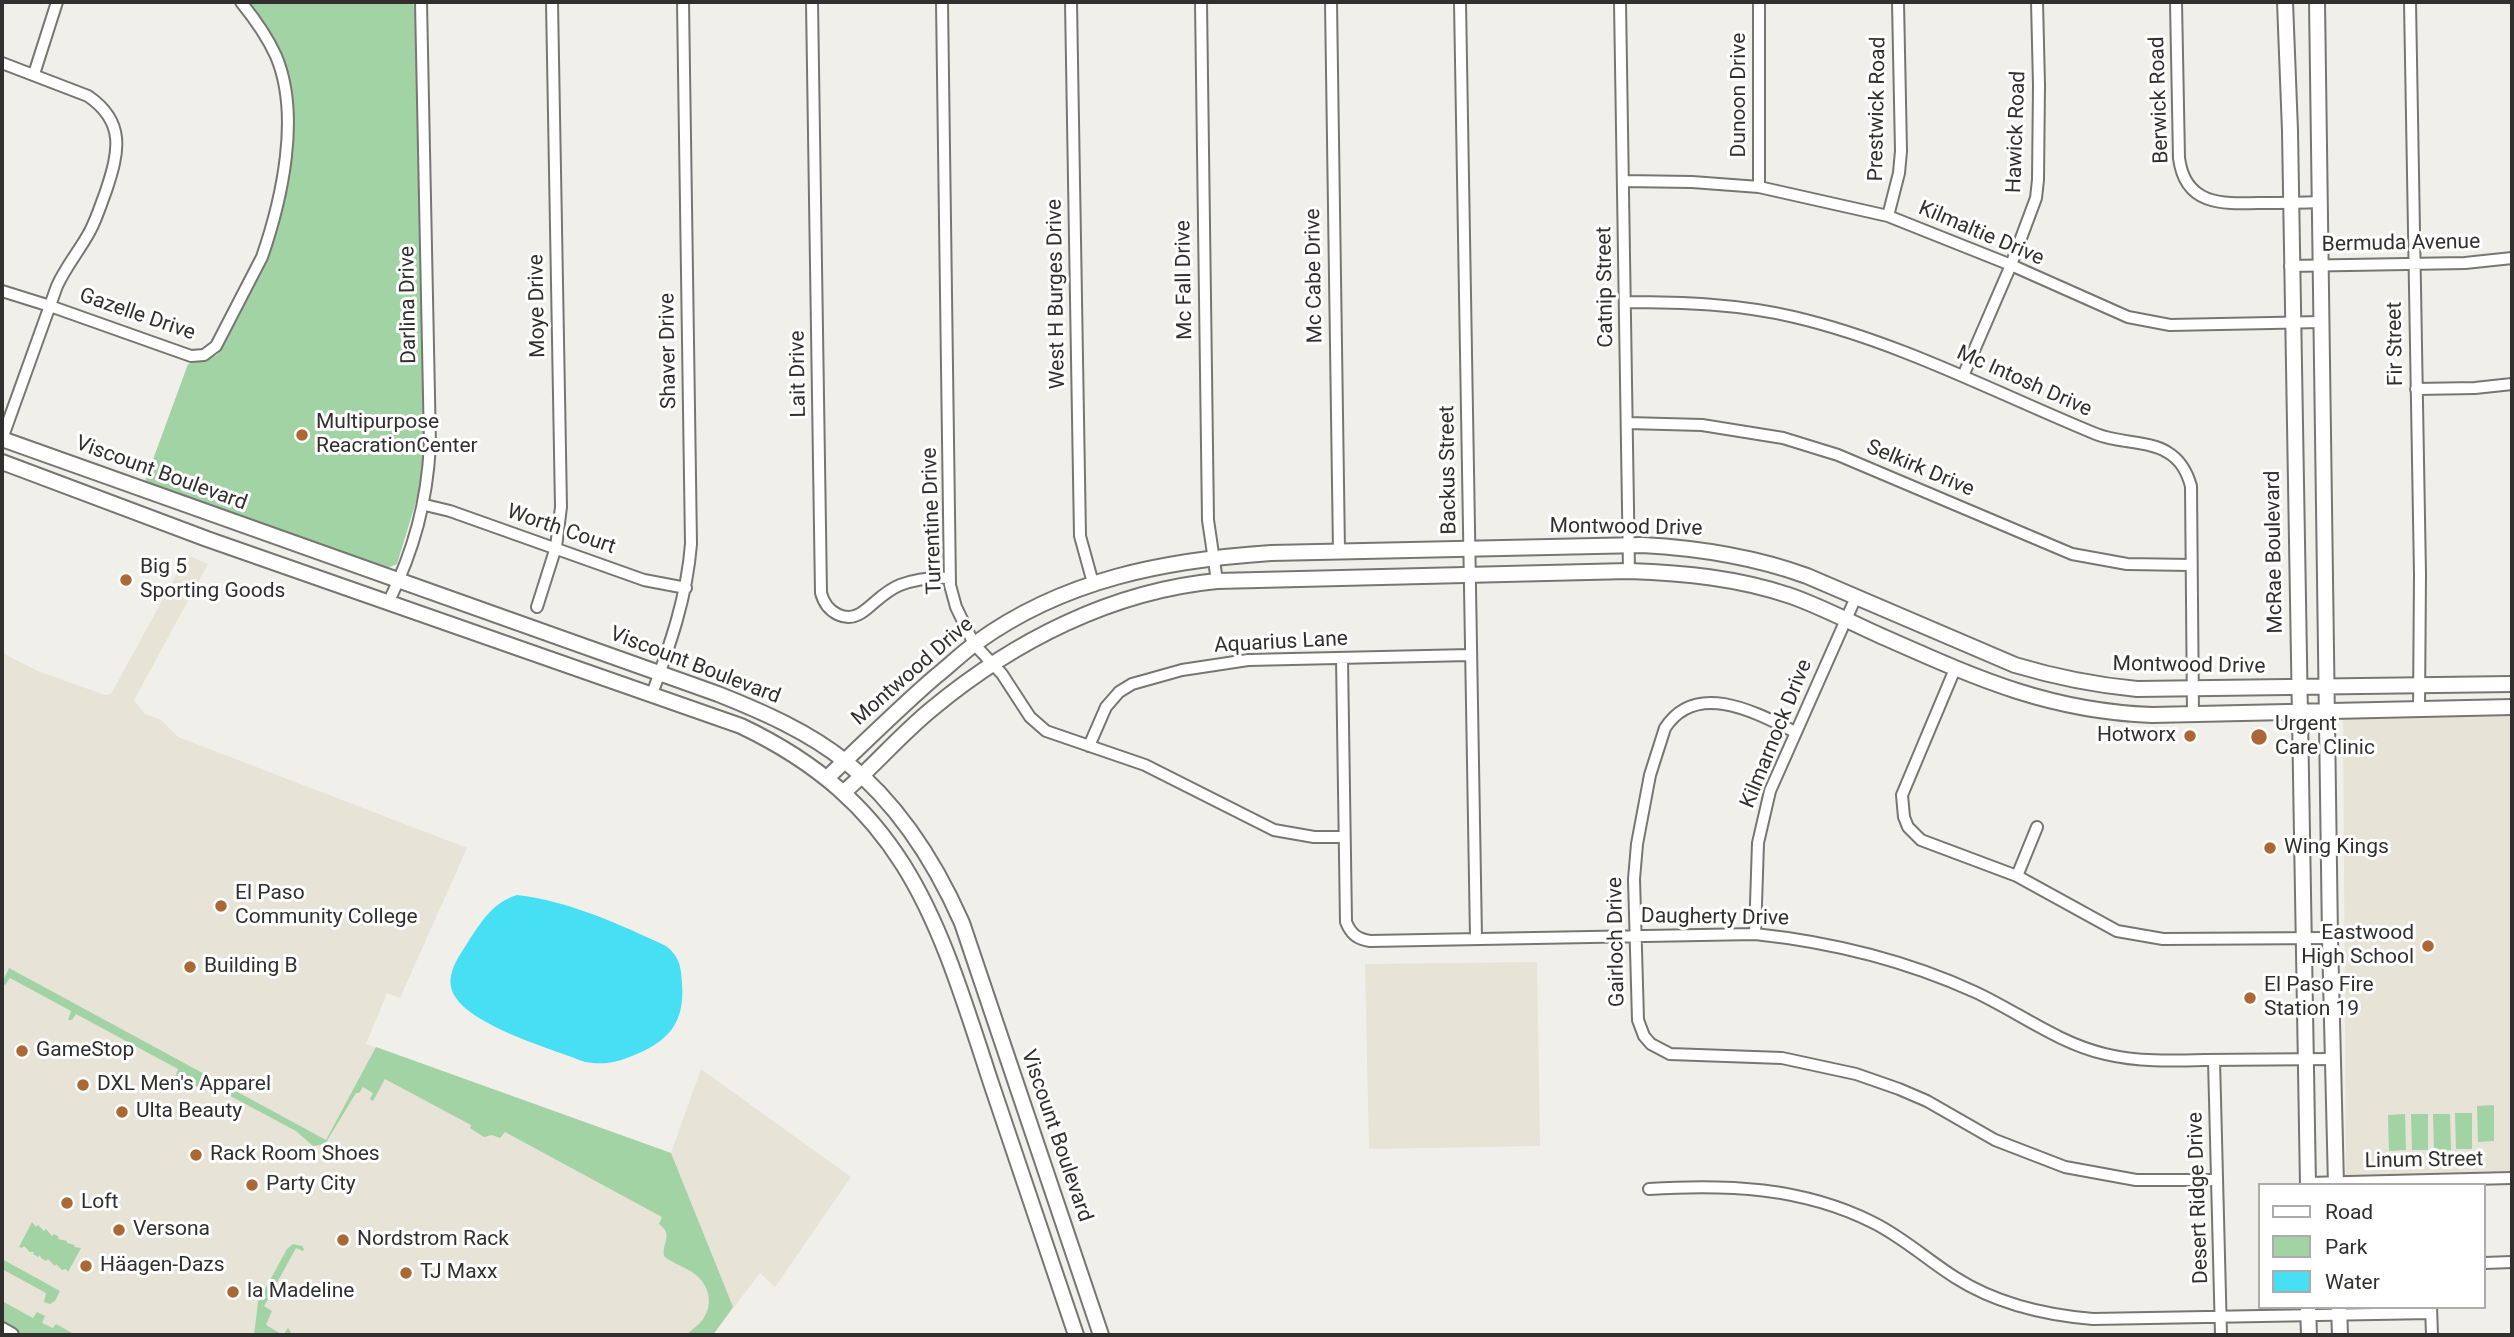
<!DOCTYPE html>
<meta charset="utf-8">
<style>
body{margin:0}
#map{position:relative;width:2514px;height:1337px;overflow:hidden;background:#f1efea;font-family:Roboto,sans-serif}
canvas{display:block}
.frame{position:absolute;inset:0;border:4px solid #31302e;pointer-events:none}
.legend{position:absolute;left:2258px;top:1183px;width:228px;height:126px;box-sizing:border-box;background:#fff;border:2px solid #adacab;margin:0;padding:9px 12px;list-style:none;font-size:21px;color:#31302e}
.legend li{display:flex;align-items:center;gap:14px;height:35px}
.legend b{width:35px;border:2px solid #adacab}
</style>
<div id="map">
<canvas width="2514" height="1337"></canvas>
<div class="frame"></div>
<ul class="legend">
<li><b style="height:9px;background:#fff"></b>Road</li>
<li><b style="height:19px;background:#a1d3a4"></b>Park</li>
<li><b style="height:19px;background:#46dff3"></b>Water</li>
</ul>
</div>
<script>
const ctx = document.querySelector('canvas').getContext('2d');
ctx.lineJoin = 'round';
function fill(path, color) { ctx.fillStyle = color; ctx.fill(path, 'evenodd'); }
function stroke(path, color, width, dash) { ctx.strokeStyle = color; ctx.lineWidth = width; ctx.lineCap = dash ? 'butt' : 'round'; ctx.setLineDash(dash || []); ctx.stroke(path); }
function write(font, color, halo, rows, align = 'center') {
  ctx.font = font + ' Roboto,sans-serif'; ctx.lineWidth = 6; ctx.setLineDash([]); ctx.textBaseline = 'middle'; ctx.strokeStyle = halo; ctx.fillStyle = color; for (const [text, x, y, turn = 0] of rows) {
    ctx.save(); ctx.translate(x, y); ctx.rotate((+turn || 0) * Math.PI / 180); ctx.textAlign = isNaN(turn) ? turn : align; if (halo) ctx.strokeText(text, 0, 0); ctx.fillText(text, 0, 0); ctx.restore();
  }
}
fill(new Path2D(`
 M187,555l21,9 -74,136 11,14 16,6 17,17 289,111 -67,150 -13,-5 -21,51 305,109 30,-84 150,108 -76,110 -15,-14 -47,62h-689l-22,-13v-669l36,18 67,24 6,-1z
 M2343,711l169,2v465l-166,4z
 M1537,962l3,184 -171,3 -4,-185z`), '#e7e3d6');
fill(new Path2D(`
 M246,2h167l3,15 8,429 -3,39 -24,79 -14,6 -239,-86 44,-120 29,-9c43,-72 78,-151 74,-237 0,-12 1,-25 -2,-37 -7,-31 -22,-56 -43,-79z
 M9,968l317,172 50,-93 295,106 62,154 -20,28h-27c4,-4 9,-7 13,-11 16,-16 12,-40 -7,-52 -9,-6 -20,-9 -28,-16 -2,-14 10,-21 -5,-32l3,-7 -157,-85 -5,6 -8,-3 -8,2 -14,-9 1,-3 -86,-46 -12,22 -3,-2 3,-6 -10,-6 -4,6h-3l-31,51 -12,2 -17,-15 -75,-40 -13,-4 -18,-1 -1,-2 3,-6 -11,-6 -6,6 3,-9 -102,-55 -4,6h-4l3,-9 -61,-33 -5,7 -3,-2z
 M2494,1105v36l-16,1 -1,-36z
 M2455,1113h17v36h-16z
 M2405,1114l1,36 -17,1 -1,-36z
 M2411,1114h17v36h-16z
 M2433,1114h17l1,36h-17z
 M32,1222l4,5 2,-2 6,6 2,-2 6,7 2,-2 5,3 -1,2 9,2v2l8,2 -1,2 7,1 -13,24 -2,-3 -4,1 -6,-6 -1,2 -7,-7 -2,2 -5,-3 -1,-3 -2,2 -5,-3 1,-2h-4l-6,-6 -2,2 -3,-1z
 M293,1244l9,2 2,3 -1,2 -7,-3 -22,40 7,4 -1,2 -8,-2 -8,14 8,5 -6,14 17,10 5,-7 3,4 -2,3h-35l4,-33 29,-53z
 M2,1259l58,32 -5,10 -5,3 -6,-2 2,-9 -44,-24z
 M2,1301l31,17 4,-6 8,4 -3,7 11,5 3,-4 16,9v2h-48l-22,-13z`), '#a1d3a4');
fill(new Path2D(`
 M517,895c52,6 102,29 149,51 14,11 15,21 16,38 3,39 -14,58 -50,72 -17,7 -29,9 -47,6 -32,-13 -127,-39 -134,-75 -3,-17 9,-32 17,-45 14,-21 24,-39 49,-47z`), '#46dff3');
const minor = new Path2D(`
 M812,2l9,591c5,19 25,32 43,18 12,-9 21,-20 36,-26 16,-6 33,-8 50,-7
 M942,2l8,583 6,22 18,37 28,30 28,43 16,14 99,34 129,65 40,7h29
 M1071,2l9,534 13,47
 M1201,2l7,518 9,61
 M1331,2l8,549
 M1460,2l16,936
 M1620,2l9,569
 M2176,2l3,156c6,47 42,46 79,45 20,0 41,0 61,-1
 M2410,2l10,572 -1,135
 M2,63l86,33c38,26 31,56 18,95 -5,13 -9,27 -16,40 -10,19 -24,35 -33,55l-55,153
 M34,74l23,-72
 M1623,181l69,1 67,5 129,29 123,49 117,52 42,8 151,-3
 M1759,187v-185
 M1888,216l11,-43 2,-22 -3,-149
 M2290,266l175,-3 47,-5
 M2,291l48,15 141,50 13,-1 12,-9 46,-89c20,-58 39,-142 14,-201 -9,-20 -22,-38 -35,-54
 M1626,302c56,0 113,2 168,15 106,25 202,76 302,117 22,9 54,7 71,18 14,8 20,20 24,34l2,228
 M1963,376l48,-111 25,-67 2,-18 1,-95 -2,-83
 M2416,389l59,-1 37,-4
 M1628,423l74,2 81,13 55,17 234,99 55,10 64,1
 M425,505l25,6 194,69 42,8
 M389,601c25,-51 38,-99 41,-156l-9,-443
 M537,607l19,-60 5,-40 -9,-505
 M1342,658l4,264c5,12 11,17 24,19l385,-7c76,8 150,26 220,58 43,20 83,51 130,62 33,8 66,7 100,6 43,0 86,-1 128,-1
 M1955,669l-53,126 2,22 4,10 13,13 96,36 100,55 46,8 167,-1
 M652,694c18,-49 35,-97 39,-150l-8,-542
 M1795,732c-40,-20 -99,-52 -130,-4l-15,47 -13,69 -3,35 4,141 6,16 7,8 19,10 112,4 74,16 43,15 28,12 68,39 70,27 71,13h81
 M1089,746l17,-39 13,-15 13,-8 50,-14 66,-10 222,-5
 M2017,876l20,-49
 M1755,934l3,-91 12,-52 86,-194
 M2214,1060l7,275
 M2308,1183l204,-5
 M1649,1189c77,-5 153,-2 223,33 31,15 55,38 84,56 41,26 89,37 137,41l338,-6
 M2484,1263l28,-1
 M2431,1307l1,28`);
const major = new Path2D(`
 M2285,2l5,129 18,1054
 M2317,2l13,936 6,247
 M2,439l716,255c45,18 91,38 128,68 52,42 90,102 116,161l139,412
 M2,462l205,77 534,187c166,79 197,195 250,357 28,84 56,168 85,252
 M827,778c36,-34 71,-69 108,-101 14,-11 27,-24 41,-34 88,-64 190,-83 295,-90l371,-8c57,3 110,11 165,31l208,89c40,12 80,20 122,24l375,-5
 M844,792c31,-27 57,-58 89,-84 81,-67 179,-117 284,-127l412,-10c56,2 109,7 162,25 31,11 59,26 88,39 95,42 168,76 273,80l360,-8
 M2308,1307l1,28
 M2339,1307l1,28
 M2,1330l9,5`);
stroke(minor, '#787672', 14);
stroke(major, '#787672', 18);
stroke(minor, '#fff', 10);
stroke(major, '#fff', 14);
for (const [x, y, r, color] of [
 [302,435,7,"#ab6835"],
 [126,580,7,"#ab6835"],
 [2190,736,7,"#ab6835"],
 [2259,737,9,"#ab6835"],
 [2270,848,7,"#ab6835"],
 [221,906,7,"#ab6835"],
 [2428,946,7,"#ab6835"],
 [190,967,7,"#ab6835"],
 [2250,998,7,"#ab6835"],
 [22,1051,7,"#ab6835"],
 [83,1085,7,"#ab6835"],
 [122,1112,7,"#ab6835"],
 [196,1155,7,"#ab6835"],
 [252,1185,7,"#ab6835"],
 [67,1203,7,"#ab6835"],
 [119,1230,7,"#ab6835"],
 [343,1240,7,"#ab6835"],
 [86,1266,7,"#ab6835"],
 [406,1273,7,"#ab6835"],
 [233,1292,7,"#ab6835"]
]) { const dot = new Path2D(); dot.arc(x, y, r, 0, 2 * Math.PI); ctx.fillStyle = color; ctx.fill(dot); stroke(dot, '#fff', 2.5); }
write('21px', '#31302e', '#fff', [
 ["Dunoon Drive",1740,95,-90],
 ["Berwick Road",2160,100,-92],
 ["Prestwick Road",1878,109,-89],
 ["Hawick Road",2017,132,-88],
 ["Kilmaltie Drive",1981,234,23],
 ["Bermuda Avenue",2401,244,-1],
 ["Mc Cabe Drive",1315,276,-91],
 ["Mc Fall Drive",1185,280,-91],
 ["Catnip Street",1606,287,-91],
 ["West H Burges Drive",1057,294,-91],
 ["Darlina Drive",409,305,-91],
 ["Moye Drive",538,306,-91],
 ["Gazelle Drive",137,315,19],
 ["Fir Street",2396,344,-91],
 ["Shaver Drive",669,351,-91],
 ["Lait Drive",799,374,-91],
 ["Mc Intosh Drive",2024,382,24],
 ["Selkirk Drive",1920,469,23],
 ["Backus Street",1449,470,-91],
 ["Viscount Boulevard",161,474,20],
 ["Turrentine Drive",933,521,-92],
 ["Montwood Drive",1626,528,1],
 ["Worth Court",561,530,19],
 ["McRae Boulevard",2275,552,-91],
 ["Aquarius Lane",1281,643,-3],
 ["Viscount Boulevard",695,666,21],
 ["Montwood Drive",2189,666,1],
 ["Montwood Drive",913,672,-41],
 ["Kilmarnock Drive",1777,734,-68],
 ["Daugherty Drive",1715,918,1],
 ["Gairloch Drive",1617,942,-91],
 ["Viscount Boulevard",1056,1136,71],
 ["Linum Street",2424,1161,-1],
 ["Desert Ridge Drive",2199,1198,-92]
]);
write('21px', '#31302e', '#fff', [
 ["Multipurpose",316,423],
 ["ReacrationCenter",316,447],
 ["Big 5",140,568],
 ["Sporting Goods",140,592],
 ["Urgent",2275,725],
 ["Care Clinic",2275,749],
 ["Hotworx",2176,736,"right"],
 ["Wing Kings",2284,848],
 ["El Paso",235,894],
 ["Community College",235,918],
 ["Eastwood",2414,934,"right"],
 ["High School",2414,958,"right"],
 ["Building B",204,967],
 ["El Paso Fire",2264,986],
 ["Station 19",2264,1010],
 ["GameStop",36,1051],
 ["DXL Men's Apparel",97,1085],
 ["Ulta Beauty",136,1112],
 ["Rack Room Shoes",210,1155],
 ["Party City",266,1185],
 ["Loft",81,1203],
 ["Versona",133,1230],
 ["Nordstrom Rack",357,1240],
 ["Häagen-Dazs",100,1266],
 ["TJ Maxx",420,1273],
 ["la Madeline",247,1292]
], 'left');
</script>
